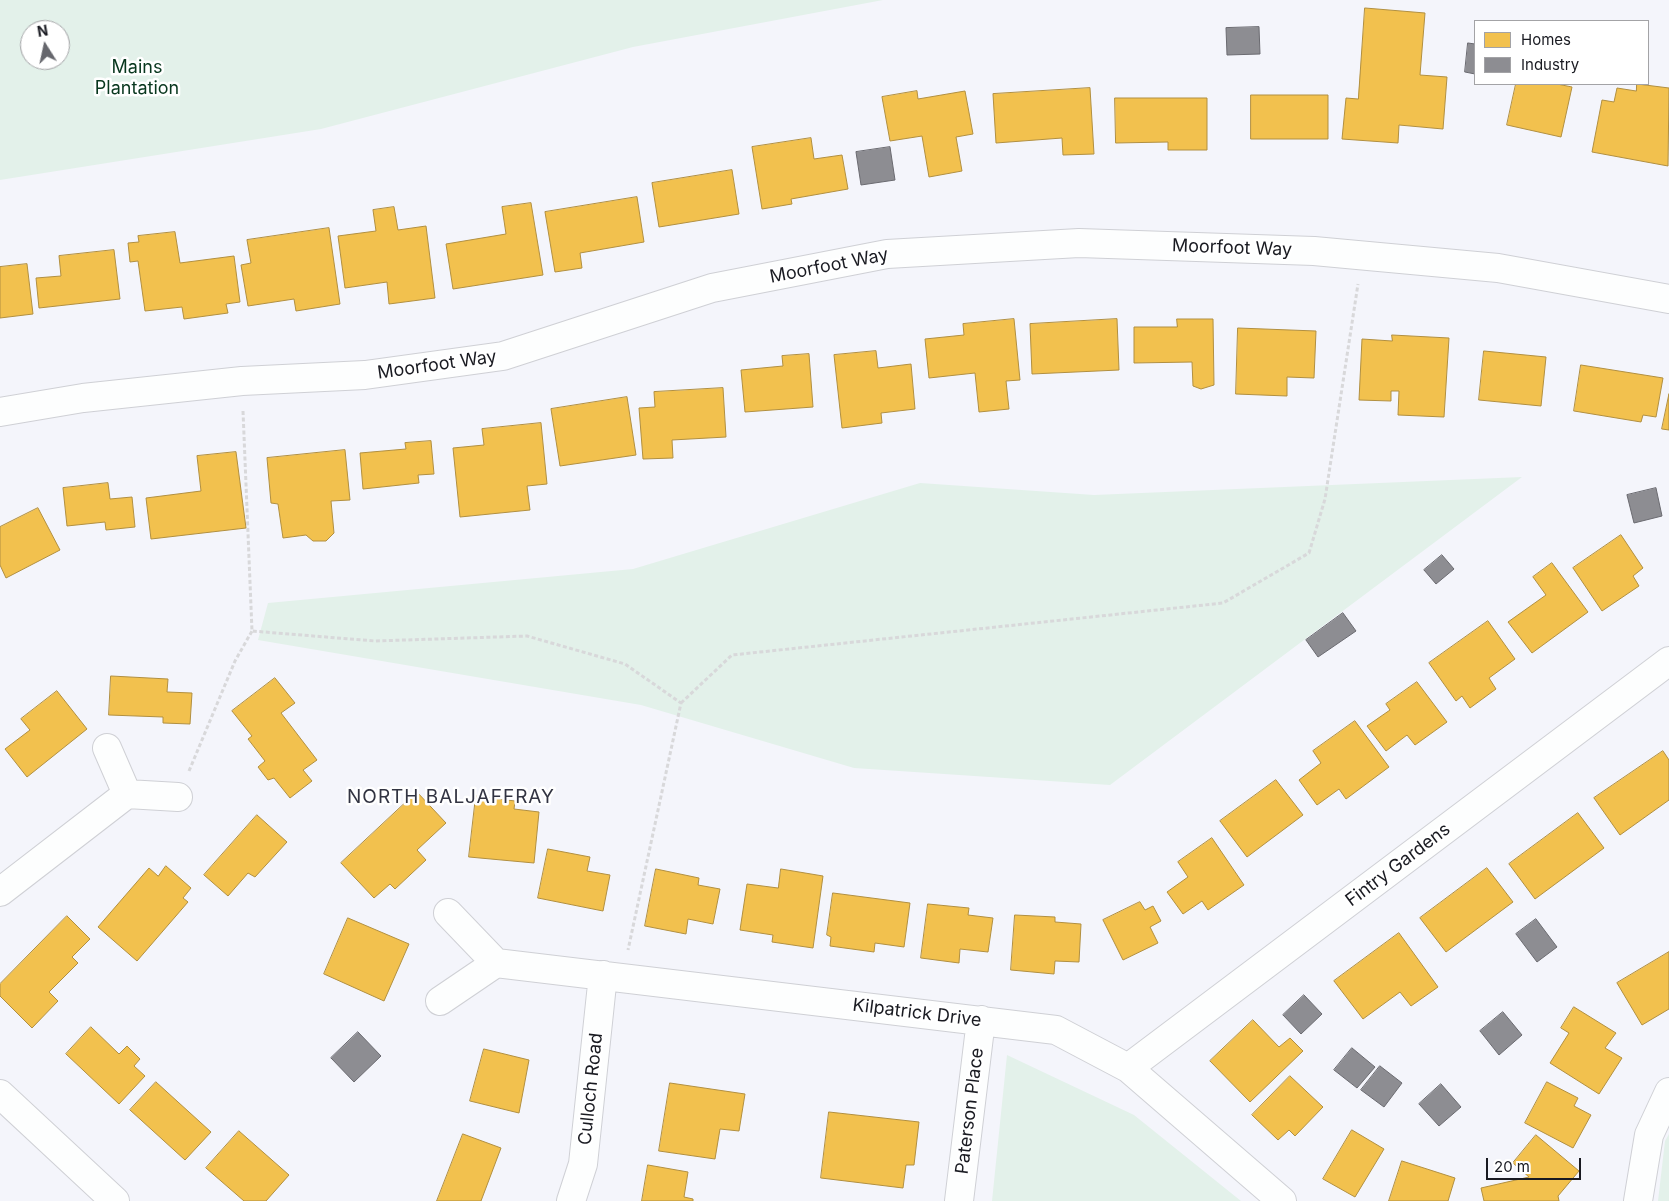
<!DOCTYPE html>
<style>
body{margin:0}
#map{position:relative;width:1669px;height:1201px;overflow:hidden;background:#f4f5fb;font-family:Inter,sans-serif}
canvas{display:block}
.legend{position:absolute;left:1474px;top:20px;width:175px;height:65px;box-sizing:border-box;background:#fff;border:1px solid #a3a3a6;margin:0;padding:6px 9px;list-style:none;font-size:15px;color:#191a21}
.legend li{display:flex;align-items:center;gap:10px;height:25px}
.legend b{width:25px;border:1px solid #a3a3a6}
.north{position:absolute;left:20px;top:20px;width:50px;height:50px;box-sizing:border-box;background:#fff;border:1px solid #a3a3a6;border-radius:50%;rotate:350deg;font-size:14px;font-weight:700;line-height:20px;text-align:center;color:#191a21}
.north::after{content:'';display:block;margin:auto;width:18px;height:22px;background:#66676d;clip-path:polygon(50% 0,100% 100%,50% 72%,0 100%)}
.scale{position:absolute;left:1486px;top:1158px;width:95px;height:22px;box-sizing:border-box;border:2px solid #191a21;border-top:0;padding-left:6px;font-size:15px;line-height:18px;white-space:nowrap;color:#191a21;-webkit-text-stroke:4px #fff;paint-order:stroke}
</style>
<div id="map">
<canvas width="1669" height="1201"></canvas>
<ul class="legend">
<li><b style="height:14px;background:#f2c14e"></b>Homes</li>
<li><b style="height:14px;background:#8d8d92"></b>Industry</li>
</ul>
<div class="north">N</div>
<div class="scale">20 m</div>
</div>
<script>
const ctx = document.querySelector('canvas').getContext('2d');
ctx.lineJoin = 'round';
function fill(path, color) { ctx.fillStyle = color; ctx.fill(path, 'evenodd'); }
function stroke(path, color, width, dash) { ctx.strokeStyle = color; ctx.lineWidth = width; ctx.lineCap = dash ? 'butt' : 'round'; ctx.setLineDash(dash || []); ctx.stroke(path); }
function write(font, color, halo, rows, align = 'center') {
  ctx.font = font + ' Inter,sans-serif'; ctx.lineWidth = 5; ctx.setLineDash([]); ctx.textBaseline = 'middle'; ctx.strokeStyle = halo; ctx.fillStyle = color; for (const [text, x, y, turn = 0] of rows) {
    ctx.save(); ctx.translate(x, y); ctx.rotate((+turn || 0) * Math.PI / 180); ctx.textAlign = isNaN(turn) ? turn : align; if (halo) ctx.strokeText(text, 0, 0); ctx.fillText(text, 0, 0); ctx.restore();
  }
}
fill(new Path2D(`
 M0,0h883l-250,47 -312,82 -321,51zM30,30h30v30h-30z
 M1522,477l-412,308 -256,-17 -213,-63 -383,-65 10,-37 365,-34 287,-86 174,12z
 M1007,1055l127,60 107,86h-249z
 M1669,1134v67h-11l7,-60z`), '#e3f1ea');
const homes = new Path2D(`
 M1365,8l60,5 -5,62 27,2 -4,52 -44,-4 -1,18 -56,-4 4,-41 12,1z
 M1516,84h41l15,3 -11,50 -54,-12z
 M1637,84l32,4 -1,78 -76,-14 10,-52 12,2 3,-14 19,3z
 M1090,88l4,66 -31,1 -1,-17 -66,5 -3,-49z
 M917,91l1,8 47,-8 8,43 -17,3 6,34 -33,6 -7,-41 -32,5 -8,-44z
 M1251,95h77v44h-77z
 M1115,98h92v52h-39v-8l-52,1z
 M811,138l3,21 28,-4 6,34 -57,10 1,5 -30,5 -10,-62z
 M732,170l7,44 -80,13 -7,-44z
 M637,197l7,45 -64,11 2,15 -27,4 -10,-60z
 M531,203l12,72 -90,14 -7,-45 60,-10 -4,-27z
 M394,207l4,23 28,-4 9,72 -46,6 -2,-22 -42,6 -7,-52 38,-5 -3,-21z
 M329,228l11,76 -44,7 -2,-12 -46,7 -7,-41 10,-2 -4,-23z
 M175,232l5,31 54,-7 6,46 -14,2 2,9 -44,6 -2,-12 -37,4 -7,-50 -8,1 -2,-19 11,-1 -1,-6z
 M114,250l6,49 -81,9 -3,-30 25,-2 -2,-20z
 M27,264l6,50 -33,4v-51z
 M1014,319l6,61 -14,1 3,28 -30,3 -4,-39 -46,5 -4,-39 39,-4 -1,-11z
 M1117,319l2,51 -87,4 -2,-50z
 M1177,319h36l1,66 -13,4 -8,-3 -1,-24 -58,1v-36h43z
 M1238,328l78,3 -2,47 -27,-1v19l-51,-2z
 M1392,335l57,3 -5,79 -46,-2 1,-24h-8v10l-32,-1 3,-61 30,2z
 M876,351l2,17 33,-4 4,45 -34,4 1,10 -40,5 -8,-73z
 M1484,351l62,6 -5,49 -62,-6z
 M809,354l4,53 -68,5 -4,-42 42,-4 -1,-10z
 M1581,365l82,13 -7,39 -13,-2 -2,7 -67,-11z
 M723,388l3,49 -54,3 1,18 -30,1 -4,-51 16,-1 -1,-15z
 M1669,394v36l-7,-1z
 M627,397l9,58 -76,11 -9,-57z
 M541,423l6,61 -20,2 3,24 -70,7 -7,-69 31,-3 -2,-16z
 M431,441l3,33 -16,1 1,8 -56,6 -3,-36 46,-4 -1,-6z
 M345,450l5,50 -19,1 3,32 -8,8h-13l-7,-6 -23,3 -5,-34 -7,-1 -4,-45z
 M236,452l10,76 -95,11 -5,-41 55,-7 -4,-35z
 M108,483l2,16 22,-2 3,30 -29,3 -1,-8 -38,4 -4,-38z
 M38,508l22,42 -54,28 -6,-13v-38z
 M1621,535l22,33 -10,8 6,10 -37,25 -29,-43z
 M1552,563l36,49 -56,41 -24,-31 38,-27 -13,-18z
 M1488,621l27,38 -26,19 7,11 -26,19 -8,-12 -6,5 -27,-38z
 M111,676l57,3 -1,13 25,1 -2,31 -27,-1v-6l-54,-2z
 M275,678l20,25 -14,10 36,47 -14,10 9,11 -22,17 -16,-20 -6,2 -10,-13 7,-6 -17,-22 4,-3 -20,-25z
 M1417,682l30,40 -32,23 -8,-10 -21,16 -19,-25 23,-16 -4,-6z
 M57,691l30,38 -60,48 -22,-28 25,-19 -9,-11z
 M1355,721l34,46 -43,32 -7,-10 -22,16 -18,-25 22,-17 -8,-12z
 M1663,751l6,9v40l-49,35 -26,-37z
 M1276,780l27,35 -56,42 -27,-36z
 M417,792l29,31 -29,27 9,10 -31,29 -5,-5 -16,14 -33,-35z
 M476,796l39,5 -1,8 25,3 -5,51 -65,-6z
 M1578,813l26,35 -69,51 -26,-35z
 M257,815l30,27 -32,35 -7,-4 -20,23 -24,-21z
 M1212,838l32,47 -36,25 -6,-9 -19,13 -16,-22 21,-15 -10,-15z
 M548,849l42,8 -3,14 23,4 -7,36 -65,-13z
 M166,866l25,22 -8,10 5,4 -51,59 -39,-34 51,-59 9,8z
 M1487,868l26,34 -67,50 -26,-34z
 M656,869l43,9 -1,7 22,4 -7,35 -25,-5 -2,15 -41,-8z
 M781,869l42,7 -10,72 -41,-6 1,-7 -33,-5 7,-46 31,4z
 M833,893l77,10 -6,44 -29,-4 -1,9 -44,-6 1,-9 -4,-2z
 M1140,902l5,8 8,-4 8,15 -11,6 8,16 -35,17 -20,-40z
 M928,904l41,4 -1,7 25,3 -5,34 -28,-3 -1,14 -38,-5z
 M1015,915l40,2v5l26,2 -2,38 -24,-1 -1,13 -43,-4z
 M67,916l23,23 -18,18 6,6 -29,29 9,9 -26,27 -32,-32v-12z
 M348,918l61,26 -25,57 -60,-27z
 M1399,933l39,54 -27,19 -11,-14 -37,27 -29,-38z
 M1669,952v57l-27,16 -25,-42z
 M1574,1007l42,26 -11,15 17,10 -23,36 -49,-31 19,-30 -8,-5z
 M1253,1020l26,27 11,-9 13,13 -53,51 -40,-41z
 M91,1027l28,27 8,-8 13,13 -6,7 11,10 -26,28 -53,-50z
 M484,1049l45,11 -10,53 -49,-12z
 M1290,1076l33,31 -28,29 -6,-6 -11,10 -26,-25z
 M156,1082l55,50 -26,28 -55,-50z
 M1547,1082l31,16 -4,8 17,9 -18,33 -48,-25z
 M670,1083l75,11 -6,37 -19,-2 -5,30 -56,-8z
 M829,1112l90,10 -5,43h-8l-3,23 -82,-10z
 M1352,1130l32,19 -29,48 -32,-18z
 M239,1131l50,44 -23,26h-22l-38,-33z
 M463,1134l38,14 -20,53h-44z
 M1536,1135l43,36 -21,25 1,5h-75l-3,-13 48,-11 -16,-14z
 M1402,1161l53,17 -7,23h-59z
 M648,1165l40,7 -4,25 9,2v2h-51z`);
fill(homes, '#f2c14e');
stroke(homes, '#b18f40', 1);
const industry = new Path2D(`
 M1259,27l1,27 -33,1 -1,-27z
 M1468,43l7,1v30l-10,-2z
 M890,147l5,33 -34,5 -5,-33z
 M1656,488l6,28 -28,7 -7,-28z
 M1442,555l12,14 -18,15 -12,-14z
 M1343,613l13,18 -38,26 -12,-17z
 M1536,919l21,28 -20,15 -21,-28z
 M1304,995l18,19 -21,20 -18,-19z
 M1503,1012l19,23 -23,20 -19,-24z
 M358,1032l23,24 -27,26 -23,-24z
 M1352,1048l23,19 -18,21 -23,-18z
 M1380,1066l22,17 -18,24 -23,-17z
 M1441,1084l20,23 -22,19 -20,-22z`);
fill(industry, '#8d8d92');
stroke(industry, '#6a6a70', 1);
const street = new Path2D(`
 M0,412l83,-14 159,-17 123,-6 138,-19 209,-68 175,-34 192,-11 235,8 184,17 171,31
 M107,748l20,46
 M0,892l127,-98 51,3
 M448,913l48,50 560,67 72,38 154,133
 M440,1001l56,-38
 M1128,1068l541,-407
 M0,1094l115,107
 M571,1201l12,-37 20,-189
 M959,1201l22,-181
 M1638,1201l11,-66 20,-43`);
stroke(street, '#cfd0d5', 30);
stroke(new Path2D(`
 M243,411l9,220 123,10 152,-5 98,28 56,39 -53,247
 M681,703l51,-48 491,-52 86,-50 16,-54 33,-215
 M189,771l46,-110 17,-30`), '#d8d8da', 3, [4, 2.5]);
stroke(street, '#fdfefe', 28);
write('18px', '#08371e', '#fff', [
 ["Mains",137,68],
 ["Plantation",137,89]
]);
write('18px', '#191a21', '#fff', [
 ["Moorfoot Way",1232,248,2],
 ["Moorfoot Way",829,266,-11],
 ["Moorfoot Way",437,365,-8],
 ["Fintry Gardens",1398,865,-37],
 ["Kilpatrick Drive",917,1013,7],
 ["Culloch Road",591,1089,-84],
 ["Paterson Place",970,1111,-83]
]);
ctx.letterSpacing = '1px';
write('19px', '#323442', '#fff', [
 ["NORTH BALJAFFRAY",451,797]
]);
ctx.letterSpacing = '0px';
</script>
